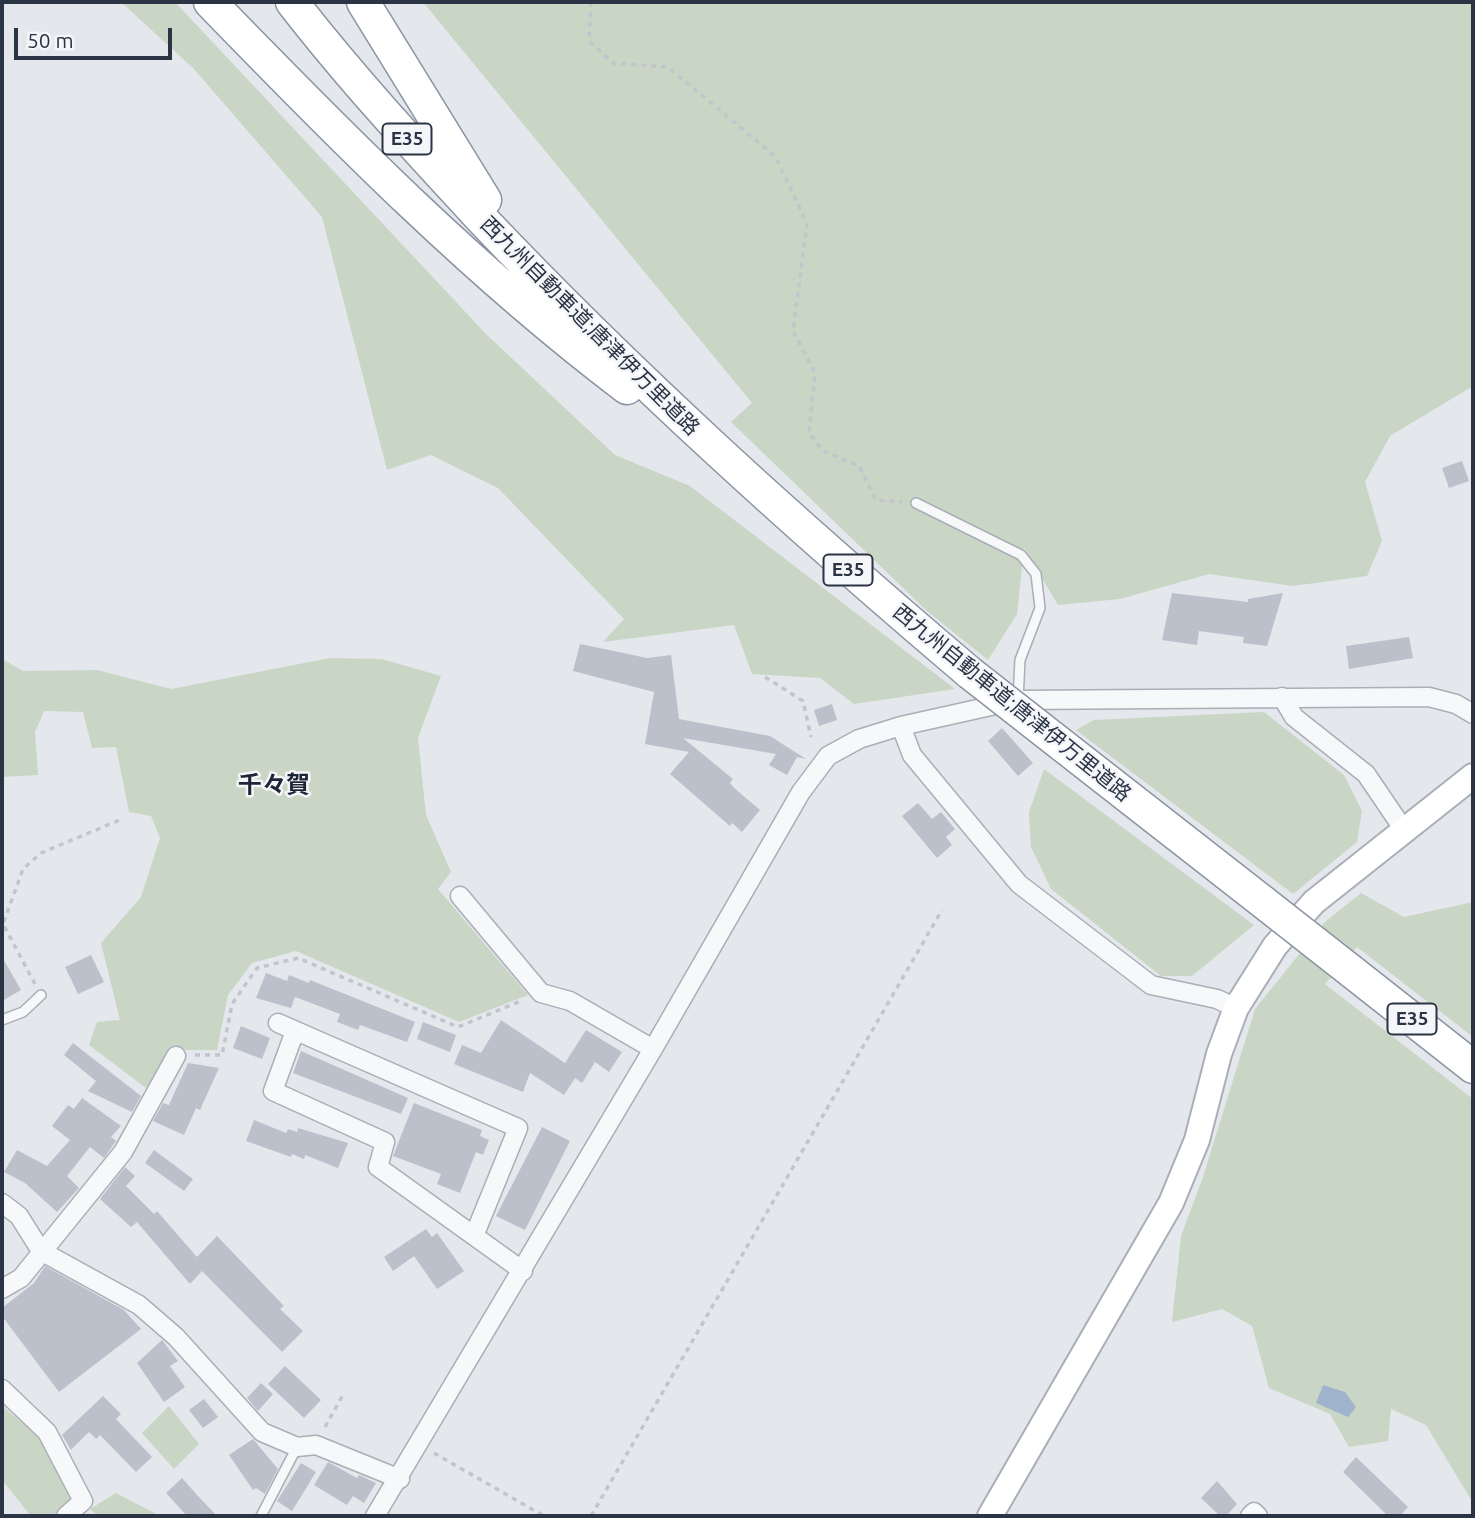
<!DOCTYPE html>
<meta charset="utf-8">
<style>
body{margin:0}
#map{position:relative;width:1475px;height:1518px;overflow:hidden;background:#e4e7ec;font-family:Ubuntu,sans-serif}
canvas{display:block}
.frame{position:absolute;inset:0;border:4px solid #2b3445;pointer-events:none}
.scale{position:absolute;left:14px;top:28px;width:158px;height:32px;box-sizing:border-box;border:4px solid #2b3445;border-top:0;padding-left:9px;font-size:21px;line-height:24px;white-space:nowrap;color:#2b3445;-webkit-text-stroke:5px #f4f6f9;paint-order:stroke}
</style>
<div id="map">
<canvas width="1475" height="1518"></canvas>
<div class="frame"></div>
<div class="scale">50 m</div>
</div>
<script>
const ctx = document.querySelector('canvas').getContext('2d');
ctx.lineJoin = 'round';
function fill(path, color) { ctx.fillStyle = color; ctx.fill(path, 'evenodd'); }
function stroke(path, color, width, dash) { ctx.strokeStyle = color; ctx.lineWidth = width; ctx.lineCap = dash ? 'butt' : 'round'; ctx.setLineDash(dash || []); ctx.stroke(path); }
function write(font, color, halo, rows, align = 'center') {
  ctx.font = font + ' Ubuntu,"Noto Sans JP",sans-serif'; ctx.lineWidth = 5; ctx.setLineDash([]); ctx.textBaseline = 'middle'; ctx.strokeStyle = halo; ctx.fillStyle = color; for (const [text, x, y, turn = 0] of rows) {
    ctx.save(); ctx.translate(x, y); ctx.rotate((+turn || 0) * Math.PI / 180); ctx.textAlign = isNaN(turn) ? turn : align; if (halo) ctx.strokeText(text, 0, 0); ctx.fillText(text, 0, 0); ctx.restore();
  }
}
fill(new Path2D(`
 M121,2h54l312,333 128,120 75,31 265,203 -101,15 -34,-26 -68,-4 -18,-49 -131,17 21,-23 -126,-131 -67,-33 -44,15 -65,-253 -128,-148z
 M423,2h1050v384l-83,50 -25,46 17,59 -15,35 -74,10 -84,-12 -89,25 -62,6 -34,-57 -7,66 -29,46 -61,-49 -196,-189 21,-19z
 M330,658l52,1 59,17 -23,62 8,77 25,57 -13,17 90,106 -69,27 -163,-71 -44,12 -24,32 -11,55h-45l-26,38 -57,-43 8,-23 23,-2 -19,-77 40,-46 19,-59 -9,-22 -22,-4 -13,-65 -24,1 -9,-36 -39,-1 -9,21 3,43 -36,2v-118l21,12 74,-1 74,19z
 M1264,712l80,63 18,36 -5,31 -64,52 -217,-164 18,-10z
 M1044,769l210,156 -62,51h-31l-110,-87 -20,-42 -2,-35z
 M1361,893l43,24 69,-15v135l-116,-90 -32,37 148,115v404l-47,-78 -35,-16 -3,32 -39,6 -19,-33 -61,-26 -17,-62 -30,-17 -50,13 9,-86 22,-59 52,-168 70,-87z
 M2,1406l37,31 34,64 -15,15h-27l-29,-36z
 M169,1406l30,38 -25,25 -32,-36z
 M116,1493l44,23h-62l-8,-7z`), '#c9d6c5');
fill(new Path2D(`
 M1323,1385l22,7 11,15 -8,10 -32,-14z`), '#9fb4cc');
fill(new Path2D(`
 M1462,461l7,20 -20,7 -7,-20z
 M1172,593l76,9v-3l35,-6 -16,53 -24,-3 1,-6 -45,-6 -2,14 -35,-5z
 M1409,637l4,21 -64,11 -3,-23z
 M580,644l67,14 24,-3 8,64 91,17 36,23 -9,-2 -10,18 -18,-10 7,-11 -93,-16 50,41 -3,4 4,5 26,22 -18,22 -10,-9 -2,3 -60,-52 19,-22 -44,-8 9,-52 -81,-21z
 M832,704l5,16 -18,6 -5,-16z
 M1002,728l31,35 -15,13 -30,-35z
 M918,803l14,16 9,-7 14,17 -9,8 6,8 -15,13 -35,-42z
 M91,955l13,27 -26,12 -13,-27z
 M2,957l19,33 -19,11z
 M266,973l21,8 2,-6 20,8 1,-3 105,42 -8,20 -47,-17 -2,5 -21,-8 3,-8 -45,-17 -4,11 -35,-10z
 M501,1020l64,43 21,-33 36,22 -13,20 -14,-10 -13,21 -7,-5 -11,17 -34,-22 -7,19 -69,-28 8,-19 19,8z
 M423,1022l33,13 -6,17 -33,-13z
 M241,1026l29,12 -8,21 -29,-11z
 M73,1043l68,53 -9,16 -44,-21 8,-10 -32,-26z
 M301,1051l107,47 -7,16 -108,-41z
 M188,1063l31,5 -19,42 -4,-2 -12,27 -31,-14 10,-18 6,2z
 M82,1098l39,28 -10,11 5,4 -12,17 -14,-11 -23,29 12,12 -22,24 -32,-29 -21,-11 13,-22 30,16 23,-26 -18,-14 16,-21 6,4z
 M414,1103l68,27 -2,6 9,4 -6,15 -7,-3 -16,41 -23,-9 4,-10 -48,-18z
 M254,1120l32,13 2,-4 9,3 1,-4 50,15 -10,25 -33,-13 -1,4 -12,-5 -1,3 -45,-16z
 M542,1127l28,14 -45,89 -29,-14z
 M154,1150l39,29 -9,12 -39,-28z
 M125,1167l10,9 -9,10 28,28 3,-3 40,46 20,-21 67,70 -4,3 23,22 -21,21 -80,-81 -12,13 -53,-62 -6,5 -31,-28z
 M426,1229l6,8 5,-4 27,38 -27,18 -23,-33 -21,15 -9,-14z
 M45,1266l79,44 17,19 -82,63 -57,-76v-8l32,-25z
 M162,1340l16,21 -8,5 15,21 -21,15 -27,-39z
 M285,1366l36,34 -17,18 -36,-34z
 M261,1383l12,11 -15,17 -11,-13z
 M103,1396l18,18 -5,5 36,38 -16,15 -36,-37 -4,4 -7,-7 -18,18 -9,-15z
 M204,1399l14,18 -15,11 -14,-18z
 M253,1439l25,30 -13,25 -9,-6 -3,2 -24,-35z
 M1356,1457l52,50 -8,9h-12l-45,-44z
 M328,1462l29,16 2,-3 17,8 -12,20 -11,-7 -6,9 -33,-20z
 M301,1463l15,9 -24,39 -15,-10z
 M182,1478l16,18 19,20h-30l-21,-23z
 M1217,1481l20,23 -11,12h-6l-19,-18z`), '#bbc0ca');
const lane = new Path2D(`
 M916,503l105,52 15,19 4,34 -20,52 -2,40
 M2,1020l21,-8 18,-17
 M261,1516l36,-69`);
const street = new Path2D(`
 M1282,697l12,20 72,57 38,56
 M901,726l11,29 107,129 132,101 66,14 19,9
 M460,896l81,97 29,8 83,48
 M278,1023l240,105 -44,108
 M295,1031l-22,60 112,51 -7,25 145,104
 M2,1203l17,13 22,35 98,54 37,32 86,95 35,15 19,-2 84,34
 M2,1289l19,-11 102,-126 53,-96
 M2,1389l45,43 36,69 -17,15
 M375,1516l278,-467 148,-257 27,-36 31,-17 42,-13 117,-26 411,-3 27,7 17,10
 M1250,1516l4,-4 4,4`);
const secondary = new Path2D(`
 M990,1516l181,-313 26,-63 22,-86 17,-46 39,-62 39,-44 159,-126`);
const highway = new Path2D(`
 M210,2c132,136 266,272 417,386
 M292,2c58,75 121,143 185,212 155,164 321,313 493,459
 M363,2l122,198
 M1062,745l201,157
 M1351,971l122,96`);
stroke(lane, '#a9aeb7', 12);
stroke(street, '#a9aeb7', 21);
stroke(secondary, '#a9aeb7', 28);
stroke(highway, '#8b94a3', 35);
stroke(new Path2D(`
 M591,2l-2,39 24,22 55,4 108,90 31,67 -14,107 22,42 -6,60 14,18 36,15 17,34 26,2
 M765,677l38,24 8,36
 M35,984l-32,-60 20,-55 18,-16 81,-34
 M195,1055h27l10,-51 25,-36 41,-10 160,69 65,-27
 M325,1427l19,-34
 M434,1453l110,63
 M591,1516l351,-606`), '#c2c5cb', 3.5, [5, 5]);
stroke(lane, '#f7f8fa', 9);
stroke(street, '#f7f8fa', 18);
stroke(secondary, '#fff', 24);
stroke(highway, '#fff', 32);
const highwayBridge = new Path2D(`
 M970,673l92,72
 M1263,902l88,69`);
stroke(highwayBridge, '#8b94a3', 35, []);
stroke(highwayBridge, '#fff', 32);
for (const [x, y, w] of [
 [407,139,49],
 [848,570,49],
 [1412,1019,49]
]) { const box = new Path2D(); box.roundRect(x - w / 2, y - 15.5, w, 31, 5); ctx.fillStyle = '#f4f6f9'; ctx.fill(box); stroke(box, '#2b3445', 2); }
write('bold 19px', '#2b3445', null, [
 ["E35",407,139],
 ["E35",848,570],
 ["E35",1412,1019]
]);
write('21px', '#2b3445', '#f4f6f9', [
 ["西九州自動車道;唐津伊万里道路",590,326,45],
 ["西九州自動車道;唐津伊万里道路",1012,703,39]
]);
write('bold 24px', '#1d2536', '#f4f6f9', [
 ["千々賀",274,785]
]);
</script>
